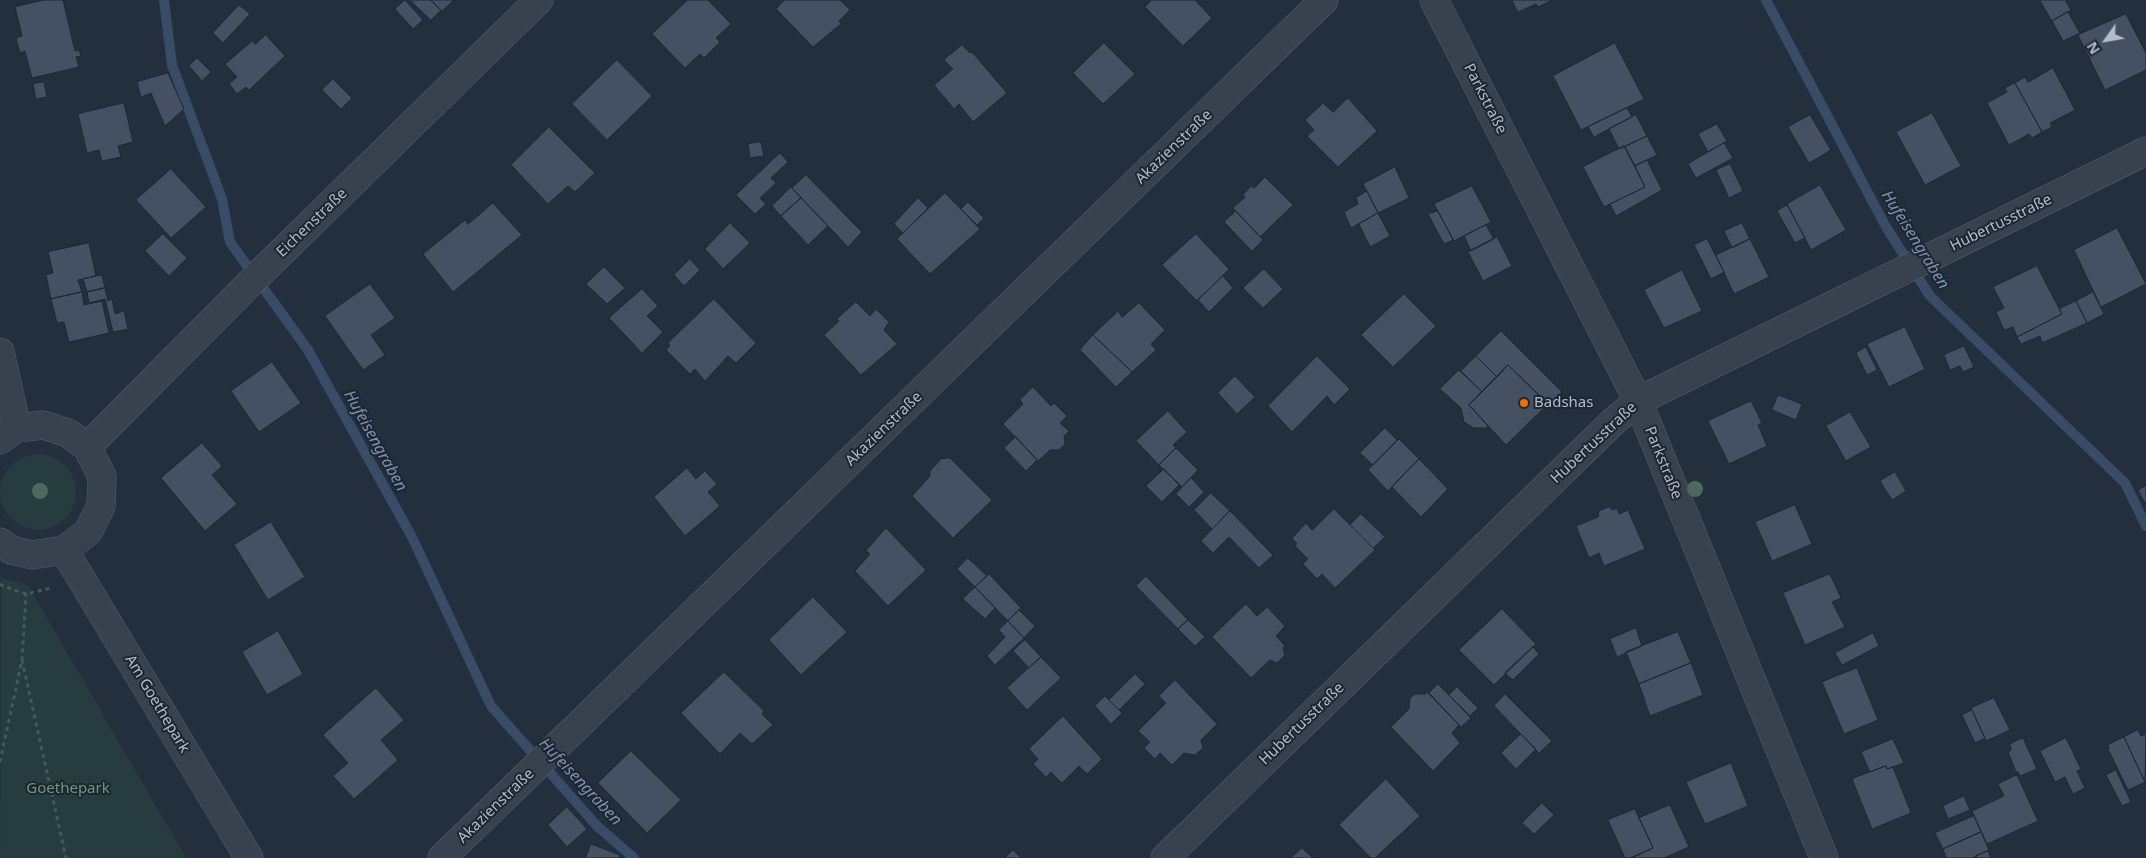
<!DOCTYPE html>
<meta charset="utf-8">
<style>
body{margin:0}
#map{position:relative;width:2146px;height:858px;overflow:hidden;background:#242f3e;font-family:"Noto Sans",sans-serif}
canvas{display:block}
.north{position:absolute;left:2081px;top:15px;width:50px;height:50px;-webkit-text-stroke:4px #1d2633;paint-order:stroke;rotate:238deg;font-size:14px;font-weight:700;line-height:20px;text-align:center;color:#b4bcc9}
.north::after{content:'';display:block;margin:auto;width:18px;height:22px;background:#b4bcc9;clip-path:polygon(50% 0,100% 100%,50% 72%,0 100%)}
</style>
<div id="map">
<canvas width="2146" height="858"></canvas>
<div class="north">N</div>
</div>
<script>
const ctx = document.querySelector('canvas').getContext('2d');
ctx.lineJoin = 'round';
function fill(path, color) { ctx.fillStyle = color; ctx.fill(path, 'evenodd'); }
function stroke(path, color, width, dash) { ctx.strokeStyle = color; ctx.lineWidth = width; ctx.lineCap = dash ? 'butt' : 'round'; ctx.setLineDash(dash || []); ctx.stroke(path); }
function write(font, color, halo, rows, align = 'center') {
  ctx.font = font + ' "Noto Sans",sans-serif'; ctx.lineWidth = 4; ctx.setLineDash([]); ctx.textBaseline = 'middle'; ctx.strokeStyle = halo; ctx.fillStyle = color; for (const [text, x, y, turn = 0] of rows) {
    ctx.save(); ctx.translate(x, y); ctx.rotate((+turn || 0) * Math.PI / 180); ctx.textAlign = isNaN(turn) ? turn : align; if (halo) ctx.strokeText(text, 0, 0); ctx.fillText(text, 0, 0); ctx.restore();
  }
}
fill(new Path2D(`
 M0 492a38 38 0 1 1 76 0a38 38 0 1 1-76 0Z
 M1,578l27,7 158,273h-186z`), '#263c3f');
stroke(new Path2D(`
 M164,0l8,65 50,134 8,43 78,108 104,187 79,169 106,120 37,32
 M1766,0l120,227 44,69 195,187 21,43`), '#394c67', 10);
const building = new Path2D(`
 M44,0h19l12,51 4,-1 2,6 -5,1 3,10 -47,11 -7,-27 -5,2 -4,-15 6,-2 -7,-29z
 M405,0l18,20 -10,9 -18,-20z
 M410,0h21l10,10 -10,10z
 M431,0h23l-12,11z
 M688,0h20l23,24 -15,14 4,4 -16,16 -4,-4 -15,14 -33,-34z
 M785,0h55l10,10 -11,11 2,3 -28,23 -37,-38z
 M1152,0h43l17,18 -29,28 -38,-39z
 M1512,0h40l-14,7 -2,-3 -18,8z
 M2040,0h25l6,10 -19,11z
 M239,5l11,9 -27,29 -10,-10z
 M2068,12l12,21 -17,8 -11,-20z
 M2126,14l20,39v17l-41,20 -27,-55z
 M266,35l19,21 -36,34 -3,-3 -9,7 -8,-10 8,-7 -12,-13 27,-23 3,3z
 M1104,43l31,31 -32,30 -30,-31z
 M1615,43l29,56 -63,31 -28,-54z
 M962,45l8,8 2,-1 35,41 -34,29 -14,-18 -5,5 -20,-24 19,-16 -9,-9z
 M197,58l14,14 -9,9 -13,-15z
 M617,60l35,36 -45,44 -35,-36z
 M2053,68l22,42 -25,13 2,4 -10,5 -27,-49 10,-6 3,5z
 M168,73l16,36 -19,17 -14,-33 -10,4 -4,-15z
 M333,79l19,19 -11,11 -19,-19z
 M44,82l3,15 -11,2 -3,-15z
 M2015,83l27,49 -10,6 -3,-4 -20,11 -22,-42 20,-11 -2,-4z
 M1348,98l29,33 -39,36 -31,-31 7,-6 -9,-10 18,-17 10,9z
 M124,103l9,39 -15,4 3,11 -19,4 -3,-11 -12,3 -9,-39z
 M1627,108l5,9 -38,20 -6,-10z
 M1932,113l29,53 -36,19 -29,-53z
 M1636,115l11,21 -28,13 -10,-20z
 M1810,115l21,35 -22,13 -21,-36z
 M1717,124l10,17 -19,11 -10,-18z
 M549,127l46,46 -20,19 -7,-6 -20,18 -37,-39z
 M1647,136l10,19 -22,11 -10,-19z
 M761,142l3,14 -14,2 -2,-14z
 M1724,143l9,15 -37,20 -8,-14z
 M1624,146l21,41 -41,20 -21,-40z
 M780,153l8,9 -17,16 5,5 -16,15 6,6 -11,10 -19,-19z
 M1647,160l15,30 -46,26 -6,-12 35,-17 -10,-21z
 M1730,164l13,27 -14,7 -13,-28z
 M1395,167l14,31 -31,15 -15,-29z
 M171,169l35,38 -35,31 -35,-38z
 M806,175l56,57 -14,15 -56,-59z
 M1265,177l28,28 -33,32 -27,-29 12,-11 -2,-2 8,-9 3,2z
 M1820,185l26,45 -35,20 -24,-46z
 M1472,186l19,36 -37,19 -20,-37z
 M791,187l10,11 -20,18 -9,-10z
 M1367,191l11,22 -27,15 -7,-16 14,-8 -2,-6z
 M945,193l35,36 -50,45 -33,-35z
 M801,198l27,28 -20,19 -27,-29z
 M918,198l10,10 -25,25 -9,-9z
 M968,202l16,16 -7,7 -16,-16z
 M493,203l29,32 -69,57 -30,-38 42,-34 3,4z
 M1787,205l18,33 -10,5 -18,-32z
 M1236,211l27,29 -11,11 -28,-29z
 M1438,211l15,29 -9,4 -16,-30z
 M1378,213l12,23 -20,11 -11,-23z
 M730,223l20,20 -27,26 -18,-20z
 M1742,223l8,16 -18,9 -8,-17z
 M1486,225l8,14 -23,12 -7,-15z
 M2117,228l29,56 -45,23 -27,-57z
 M163,234l24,24 -18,18 -24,-25z
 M1196,234l33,35 -32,32 -35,-36z
 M1497,237l15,29 -29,15 -15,-29z
 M1707,239l17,33 -13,7 -17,-34z
 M1750,239l19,38 -35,17 -18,-39z
 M89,243l7,33 -18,4 4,12 -31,7 -5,-24 7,-2 -5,-21z
 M690,259l10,11 -16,16 -10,-11z
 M2037,266l25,48 -45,23 -4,-10 -9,3 -8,-18 8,-4 -11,-21z
 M604,267l21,21 -18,16 -21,-20z
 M1264,269l19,20 -20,19 -20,-20z
 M1682,270l20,41 -38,17 -20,-38z
 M102,275l3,13 -18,4 -4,-13z
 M1223,276l10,12 -24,24 -11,-12z
 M370,284l25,34 -24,17 14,20 -22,15 -38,-54z
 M105,288l3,13 4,-2 3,15 9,-3 4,18 -15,3 -8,-33 -16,4 -2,-11z
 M642,289l16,17 -11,10 16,16 -21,21 -33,-35z
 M82,292l2,13 18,-4 7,32 -40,9 -5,-20 -7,1 -6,-24z
 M2093,292l11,22 -17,9 -11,-22z
 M1404,294l32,32 -43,41 -32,-32z
 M714,299l42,44 -20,20 -8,-7 -23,25 -10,-12 -5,5 -24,-24 4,-5 -2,-2z
 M2076,301l11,22 -45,20 -2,-7 -19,8 -4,-7 45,-23 -3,-5z
 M856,302l14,14 6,-7 13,13 -5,8 13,14 -36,31 -37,-40 15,-14 -2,-2z
 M1139,303l26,27 -14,14 5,6 -24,22 -39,-37 25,-24 4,6z
 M1905,327l20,42 -36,18 -22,-43z
 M1501,331l61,61 -14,12 -40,-39 -11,12 -21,-21z
 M1093,335l39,37 -16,15 -36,-37z
 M1964,346l10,21 -11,5 -3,-6 -10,4 -6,-15z
 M1866,347l11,23 -10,5 -11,-22z
 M1317,356l33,33 -16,16 -7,-9 -35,36 -24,-26z
 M1476,356l21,21 -15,15 -21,-21z
 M272,362l29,41 -42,29 -28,-41z
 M1508,365l40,39 -42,41 -37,-40z
 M1459,370l23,22 -13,13 19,21 -2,2h-12l-10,-6 -3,-14 -21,-19z
 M1235,376l20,21 -18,17 -19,-21z
 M1033,387l18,19 3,-3 13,13 -7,7 9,8 -5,5 1,8 -6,6h-9l-12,11 -35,-37 20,-20 -3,-4z
 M1778,395l24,9 -6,16 -24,-10z
 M1751,401l11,22 -4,2 9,21 -38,18 -21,-43z
 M1168,411l19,21 -14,13 3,3 -17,17 -23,-24z
 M1850,412l21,35 -25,14 -20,-35z
 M1385,428l12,12 -24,25 -13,-12z
 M1016,437l21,23 -11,11 -22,-23z
 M1399,439l20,20 -31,32 -20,-21z
 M202,443l20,23 -10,9 25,29 -32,27 -44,-53z
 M1176,448l22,22 -16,17 -23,-22z
 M950,458l42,42 -39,38 -41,-42 18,-20v-5l11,-12z
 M1419,459l29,30 -27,28 -29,-30z
 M687,468l9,11 9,-8 12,13 -9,8 12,14 -35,30 -31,-39z
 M1164,469l15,16 -17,17 -16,-16z
 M1895,472l11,19 -14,9 -12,-19z
 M1191,478l13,14 -15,15 -13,-13z
 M2146,486v19l-8,-15z
 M1211,493l19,18 -18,18 -18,-19z
 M1795,505l17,39 -40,17 -17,-39z
 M1609,507l4,3 4,-2 2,6 9,-4 17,39 -41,17 -5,-13 -10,5 -13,-32 22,-9 1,-6z
 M1334,509l41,41 -40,38 -13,-14 -5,5 -14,-15 5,-5 -13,-13 2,-2 -5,-6 14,-15 6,7z
 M1230,511l43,44 -14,13 -30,-31 -16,16 -12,-12z
 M1361,514l24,23 -12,11 -23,-23z
 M271,522l34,55 -37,23 -34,-55z
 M886,528l40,42 -38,36 -33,-35 15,-17 -4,-3z
 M968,558l19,18 -12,11 -18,-18z
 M989,574l32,34 -13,13 -33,-34z
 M1830,574l11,24 -9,4 13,25 -40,18 -22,-52z
 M1146,576l42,44 -10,9 -42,-43z
 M975,587l20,21 -10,11 -22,-20z
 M813,597l34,35 -46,43 -32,-35z
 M1246,604l11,12 10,-9 18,19 -9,10 9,10 -2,2 2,7 -8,8 -7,-3 -19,18 -39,-41z
 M1502,609l34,35 -42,41 -35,-35z
 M1019,610l16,16 -11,12 -16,-17z
 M1188,620l17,17 -10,9 -17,-17z
 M1008,621l16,17 -29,27 -8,-9 18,-19 -6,-7z
 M1636,628l6,18 -25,11 -7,-18z
 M278,631l25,43 -36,21 -25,-43z
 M1678,632l13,31 -52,21 -13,-32z
 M1873,633l6,13 -37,19 -7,-12z
 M1025,640l16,17 -12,11 -16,-17z
 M1533,647l6,7 -26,26 -8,-7z
 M1041,657l20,21 -34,32 -20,-22z
 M1691,663l12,32 -53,21 -11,-32z
 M1857,668l21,52 -34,14 -22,-52z
 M724,672l40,39 -2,3 11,11 -21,19 -12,-11 -20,21 -39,-41z
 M1135,674l10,10 -26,26 -10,-10z
 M1175,680l42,44 -16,16 2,8 -8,7 -11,-2 -12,12 -12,-12 -5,6 -11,-11 6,-6 -12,-11 28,-28 -7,-7z
 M1438,684l33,34 -10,9 -32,-34z
 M1457,687l21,21 -8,8 -21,-21z
 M376,688l28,32 -23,20 17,20 -44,39 -21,-23 15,-13 -25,-28z
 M1427,692l32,33 -7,8 8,10 -27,28 -42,-44 18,-18 1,-11 5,-4h10z
 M1505,694l47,47 -13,12 -45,-47z
 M1105,696l17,17 -11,11 -16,-18z
 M1994,698l16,32 -24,11 -15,-33z
 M1972,710l13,28 -10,5 -13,-28z
 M1063,716l39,43 -15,15 -8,-8 -17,17 -11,-11 -5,5 -13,-13 5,-5 -9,-10z
 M2138,730l3,6 5,-2 -1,48 -21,-45z
 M1521,734l15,15 -20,20 -15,-16z
 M2124,737l21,45 -17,8 -19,-39 -1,-6z
 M2023,738l14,31 -17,7 -2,-4h-2l-8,-20 3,-2 -1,-6z
 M2066,738l15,31 -4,2 8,17 -12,6 -8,-17 -10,5 -15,-31z
 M1893,739l11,24 -17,6 -1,-3 -16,6 -9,-20z
 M631,751l50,49 -34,33 -49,-50z
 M1731,763l17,43 -43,18 -19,-42z
 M1886,766l1,3 6,-2 18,46 -39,16 -20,-50z
 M2116,770l15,32 -9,4 -16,-31z
 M2017,775l21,46 -51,23 -15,-33 32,-15 -6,-12z
 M1386,779l34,37 -45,42h-4l-32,-33z
 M1964,796l6,14 -22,9 -5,-13z
 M1542,803l12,12 -20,19 -12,-11z
 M1670,805l19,42 -25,11h-32l21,-10 -14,-30z
 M567,807l20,22 -20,18 -19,-22z
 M1635,809l18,39 -23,10h-5l-17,-38z
 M1974,816l7,16 -38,17 -8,-16z
 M1981,832l8,18 -17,8h-26l-3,-9z
 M591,844l29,11 -1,3h-33z
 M1302,848l11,10h-22z
 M1013,850l8,8h-16z
 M1988,851l3,7h-14l-1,-2z`);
fill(building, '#455162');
stroke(building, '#1f2835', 1);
const minor = new Path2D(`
 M1434,0l204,401 186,457
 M0,352l17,76
 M0,440l17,-12 26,-3 25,8 19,14 15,29 -1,30 -13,26 -24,18 -32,5 -21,-5 -11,-8
 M87,447l162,-163 290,-284
 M64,550l185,308
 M442,858l882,-858
 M1165,858l449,-437 24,-20 508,-250`);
stroke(minor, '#565f6c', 29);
stroke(new Path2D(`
 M0,584l3,2 23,8 25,-6
 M22,660l44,198
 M0,762l22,-102 4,-66`), '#44595c', 3, [4, 4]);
stroke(minor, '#38414e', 28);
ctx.fillStyle = '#4b6a5d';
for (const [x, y] of [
 [1695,489],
 [40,491]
]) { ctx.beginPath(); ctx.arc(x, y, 8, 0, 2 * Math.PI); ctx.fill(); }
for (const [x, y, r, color] of [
 [1524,403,5,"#e8710a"]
]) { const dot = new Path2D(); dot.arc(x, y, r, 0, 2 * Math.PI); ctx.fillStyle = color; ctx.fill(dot); stroke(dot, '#1d2633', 2); }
write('15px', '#b4bcc9', '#1d2633', [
 ["Parkstraße",1485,99,63],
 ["Akazienstraße",1174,147,-44],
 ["Eichenstraße",312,223,-44],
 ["Hubertusstraße",2001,223,-26],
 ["Akazienstraße",884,429,-44],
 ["Hubertusstraße",1594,443,-43],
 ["Parkstraße",1663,463,68],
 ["Am Goethepark",157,704,59],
 ["Hubertusstraße",1302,724,-44],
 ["Akazienstraße",496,806,-44]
]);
write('15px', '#b4bcc9', '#1d2633', [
 ["Badshas",1534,403]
], 'left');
write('15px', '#6b9a76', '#1d2633', [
 ["Goethepark",68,789]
]);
write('italic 16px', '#7c92b1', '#1d2633', [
 ["Hufeisengraben",1915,240,58],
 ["Hufeisengraben",375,441,61],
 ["Hufeisengraben",580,782,47]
]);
</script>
